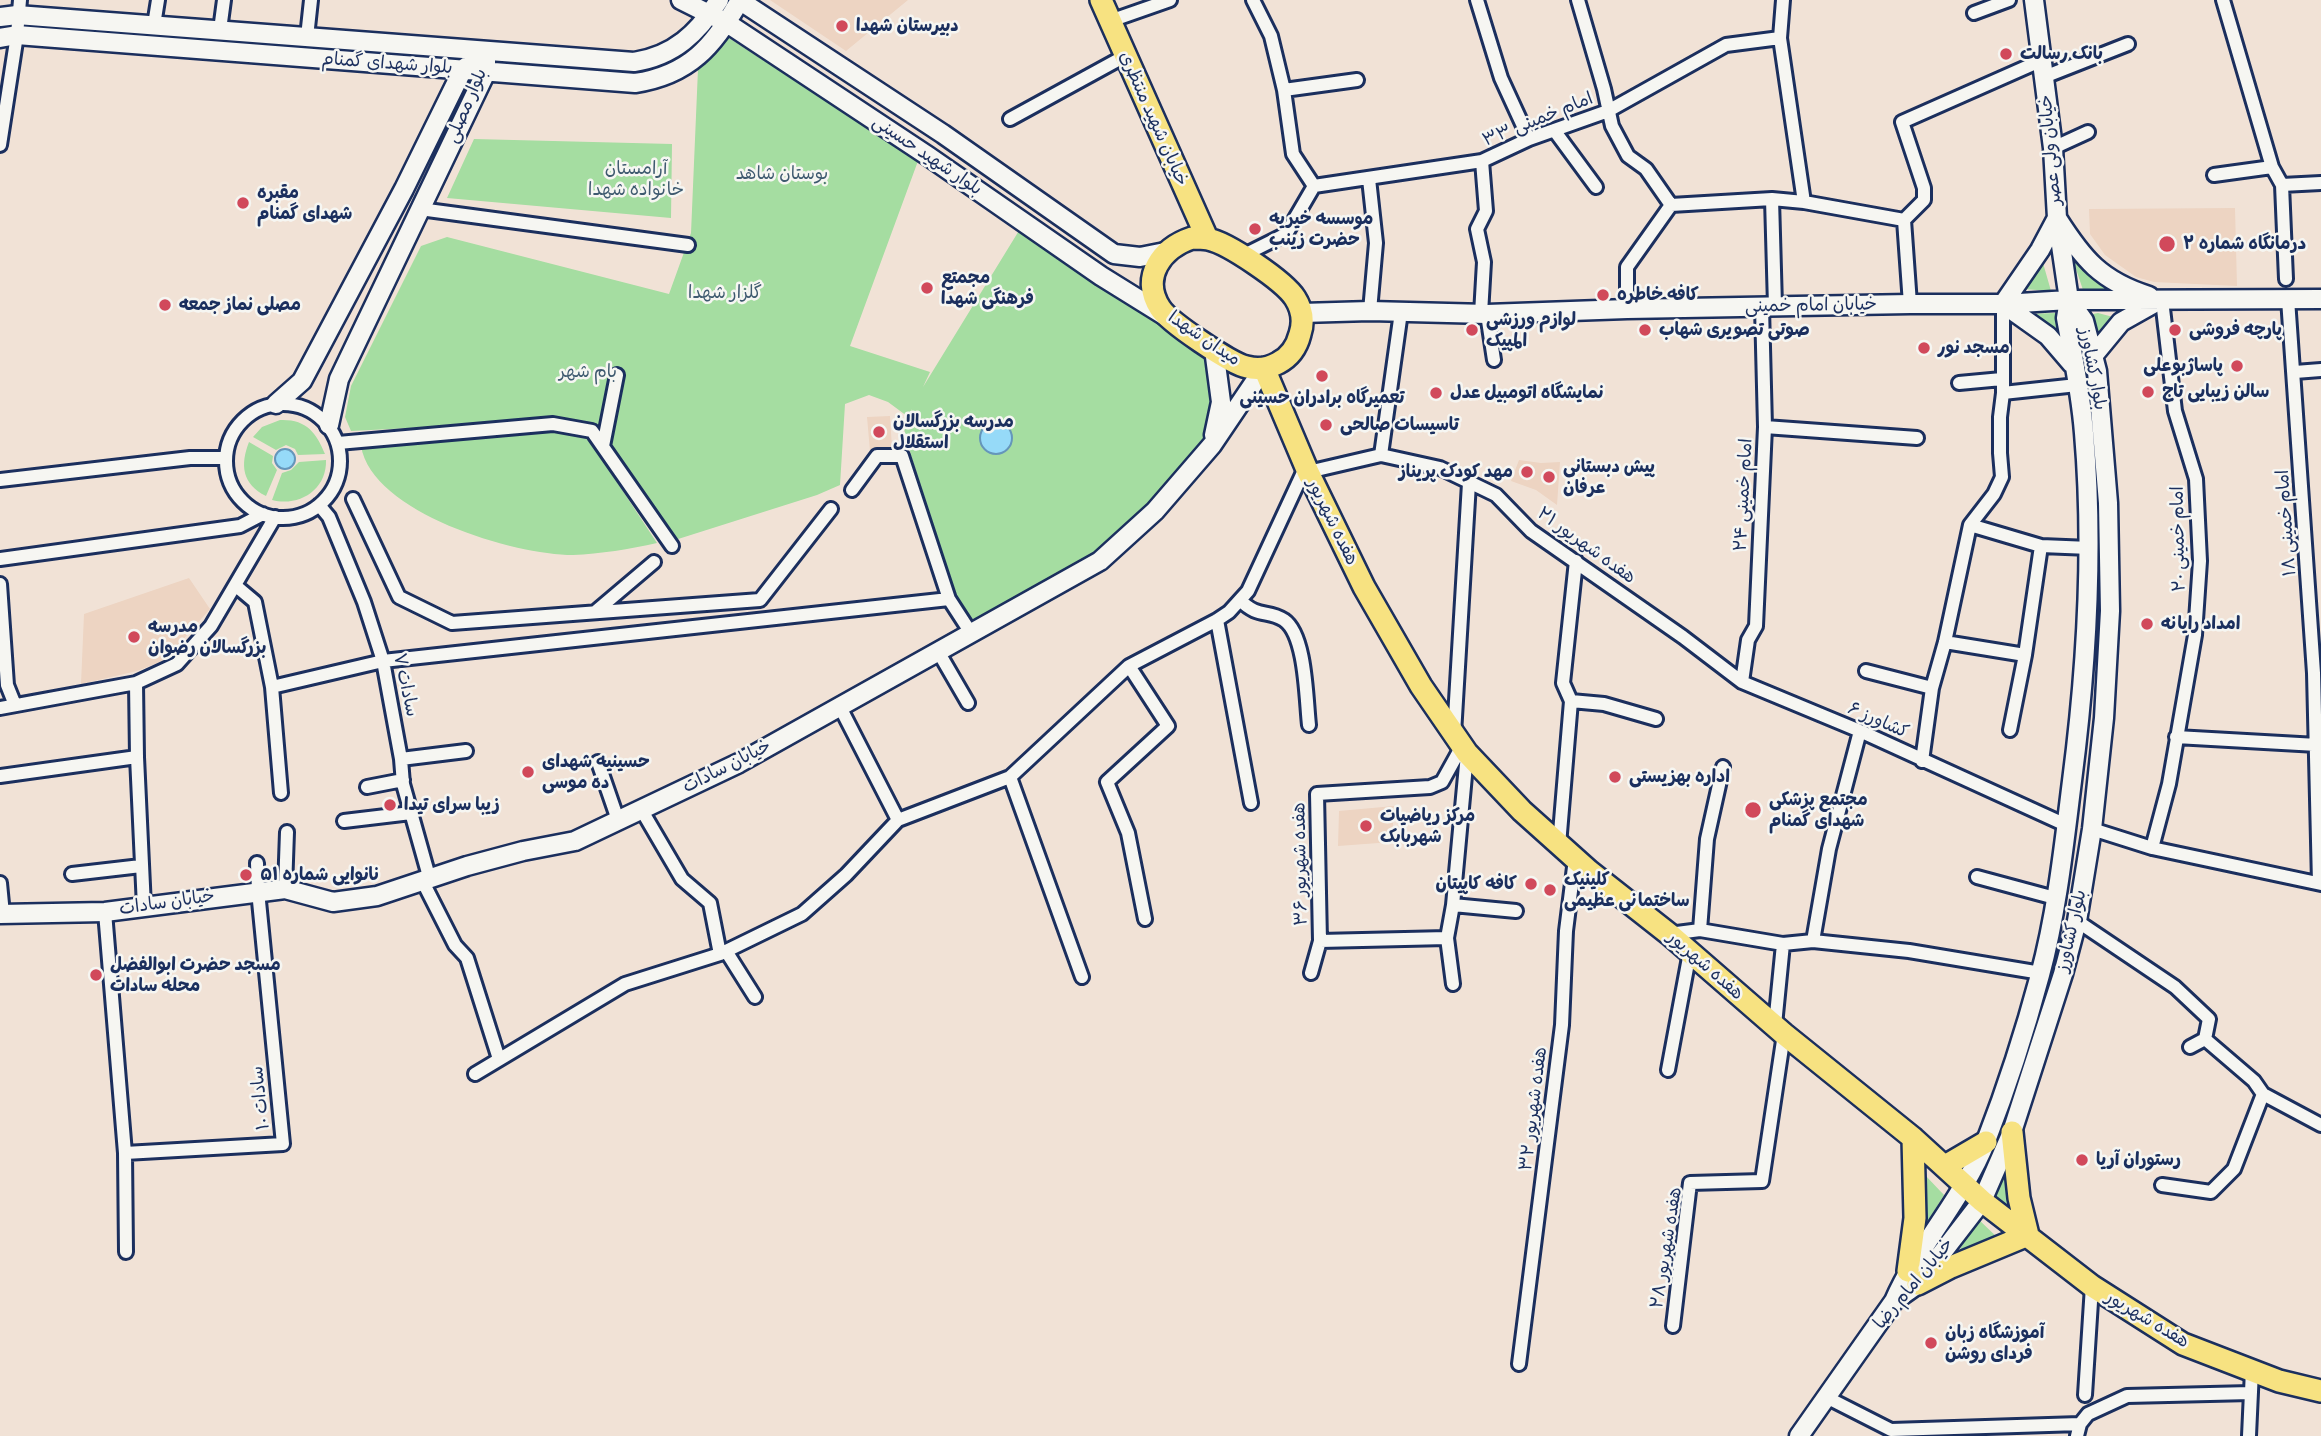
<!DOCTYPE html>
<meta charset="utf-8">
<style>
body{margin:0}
canvas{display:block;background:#f1e2d6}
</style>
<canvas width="2321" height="1436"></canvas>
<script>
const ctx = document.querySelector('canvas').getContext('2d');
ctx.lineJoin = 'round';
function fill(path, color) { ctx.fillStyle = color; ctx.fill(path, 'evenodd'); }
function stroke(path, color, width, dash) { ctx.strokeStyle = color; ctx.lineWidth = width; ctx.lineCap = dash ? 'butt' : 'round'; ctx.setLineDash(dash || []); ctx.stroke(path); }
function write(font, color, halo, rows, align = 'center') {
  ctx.font = font + ' Pangolin,"Playpen Sans Arabic",sans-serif'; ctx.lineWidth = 5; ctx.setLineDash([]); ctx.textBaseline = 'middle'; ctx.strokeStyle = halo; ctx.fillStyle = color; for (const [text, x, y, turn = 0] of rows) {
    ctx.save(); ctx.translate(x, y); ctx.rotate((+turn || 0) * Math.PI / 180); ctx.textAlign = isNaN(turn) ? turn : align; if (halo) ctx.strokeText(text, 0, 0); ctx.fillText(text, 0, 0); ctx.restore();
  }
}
fill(new Path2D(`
 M770,0h138l-62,51z
 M2235,208l2,78 -83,-4 -18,-5 -31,-22 -15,-21 -1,-25z
 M890,416l2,32 -22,3 -3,-34z
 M1519,460l22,3 19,-1 -3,43 -21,-15 -25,-9z
 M189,578l21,31 -45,51 -28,11 -56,13 3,-70z
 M1394,806l-2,36 -54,4 1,-35z`), '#edd4c2');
fill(new Path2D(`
 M726,36l192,125 -68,185 80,26 -7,15 97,-158 179,122 9,15 8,33 -10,44 -58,68 -54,47 -105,57 -17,4 -17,-23 -44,-141 -7,-26 8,-20 -5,7 -19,-14 -19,-7 -24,9 -5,81 -23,10 -142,45 -66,-95 2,-9 -18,-7 -82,-6 -160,8 -6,-14 6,-31 70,-140 26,-9 222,57 22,-61 7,-164z
 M474,139l198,5 -1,74 -224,-20z
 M2070,251l37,38 -24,1z
 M2043,263l8,28 -28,-2z
 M2055,313l8,29 -36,-28z
 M2098,313l19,5 -20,22 -9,-25z
 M280,420c26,-1 36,12 45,34l-27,1 -3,-6 -9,-4 -10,5 -23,-13 9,-10z
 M554,430l34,8 69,105c-27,6 -57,11 -84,12 -59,0 -201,-42 -212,-109z
 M249,442l24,14 -1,7 5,7 -11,26c-24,-12 -26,-31 -17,-54z
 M326,460c1,30 -27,47 -54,40l10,-27 9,-3 8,-8z
 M2006,1169l6,41 -18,-13z
 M1925,1175l19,20 -23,37z
 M1977,1218l22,21 -42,16z`), '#a5dda1');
const water = new Path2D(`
 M980 438a16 16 0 1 1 32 0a16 16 0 1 1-32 0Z
 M275 459a10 10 0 1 1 20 0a10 10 0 1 1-20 0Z`);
fill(water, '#96daf8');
stroke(water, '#6596ba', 2);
const street = new Path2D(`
 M1253,0l18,36 13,54 9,64 21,32
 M1477,0l24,78 28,61
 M1578,0l26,89 8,37 16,30 18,13 25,36
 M1783,0l-3,38 24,164
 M2223,0l49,167 10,18 4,94
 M1974,13l35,-13
 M1110,21l60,-21
 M154,25l4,-25
 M220,30l4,-30
 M307,37l4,-37
 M2044,77l84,-33
 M1284,90l73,-10
 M1010,119l115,-63
 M1554,130l42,57
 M0,145l17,-110 3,-35
 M2053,148l35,-16
 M2214,175l58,-8
 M1369,179l7,64 -6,68
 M2282,185l39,-2
 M1772,199l3,107
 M1671,205l101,-6 32,3 100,18 6,84
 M420,209l268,36
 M1904,220l20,-20v-12l-22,-66 138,-61
 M1242,256l44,-22 28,-48 168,-25 47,-22 79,-28 118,-66 54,-7
 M2288,299l26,374 5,210
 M1627,309v-42l44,-62
 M1481,314l3,-52 -7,-33 9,-18 -4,-50
 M1487,314l7,46
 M2295,372l26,-2
 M1959,383l43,-4
 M2003,393l74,-8
 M226 461a57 57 0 1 1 114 0a57 57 0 1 1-114 0Z
 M1765,427l152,11
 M338,443l215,-19 39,7 80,115
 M603,446l14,-71
 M1381,455l20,-143
 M1308,472l73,-17 59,13 56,27 35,36 152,106 59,45 118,49 206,94
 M0,480l190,-22h36
 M852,490l25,-34h25l47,143 22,34
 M353,499l46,98 53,26 308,-23 71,-91
 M319,505l10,12 35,85 19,59 18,98 2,25 27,96
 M1970,525l71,21 49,2
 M0,559l240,-33 23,-12
 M0,584l7,101 8,20
 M236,586l19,16 17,85 9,106
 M1240,600c19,19 27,9 44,20 22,15 22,79 25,105
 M595,612l59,-50
 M1217,620l34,183
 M1945,642l80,13
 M939,653l29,50
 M1129,666l39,60 -61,56 21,51 17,86
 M1866,671l66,17
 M1742,682l6,-42 8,-14 9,-199 -3,-120
 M136,683l1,74 7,150
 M272,687l111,-26 566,-62
 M1571,701l33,3 52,15
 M840,707l58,113
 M0,708l136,-25 41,-19 34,-38 64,-109
 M2010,730l15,-75 16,-109
 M1454,734l15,-251
 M2176,737l141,8
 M401,759l65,-8
 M1922,761l10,-73 13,-46 25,-117 24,-31 8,-17 -2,-24v-36l3,-24v-89
 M598,762l20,58
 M0,776l137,-19
 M1010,777l72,200
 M367,787l36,-7
 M641,809l41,70 28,24 10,51
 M344,821l67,-8
 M2092,829l60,19 169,36
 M1559,845l12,-144 -8,-18 13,-122
 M2152,848l17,-64 26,-149 5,-74 -4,-82 -21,-68 -13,-111
 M72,874l69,-8
 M1977,877l78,21
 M423,882l32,63 12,13 32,101
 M0,883l3,31
 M285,889l2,-57
 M1453,905l63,6
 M105,912l20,241 1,99
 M2077,921l98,66 34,32 -4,20 49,42 9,13 58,31
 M1700,930l7,-91 16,-72
 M1669,934l31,-4 83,14 30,-3 96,10 132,22
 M1320,941l127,-3
 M1813,941l16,-92 31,-118
 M726,951l29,46
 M1311,973l9,-32 -3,-147 113,-7 12,-5 20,-36
 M1453,984l-6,-46 6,-33 14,-151
 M1775,1025l8,-81
 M2190,1047l15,-8
 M1668,1070l22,-118
 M475,1074l150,-90 95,-30 82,-40 44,-39 52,-55 112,-43 119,-111 88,-46 12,-8 19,-21 58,-125
 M125,1153l158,-9 -25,-253 -1,-28
 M2162,1185l49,7 23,-23 29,-75
 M1673,1326l17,-143 72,-2 22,-147
 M1519,1364l43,-339 4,-94 9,-72
 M2085,1395l7,-109
 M1828,1398l63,32 189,-6
 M2077,1436l3,-12 8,-10 39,-18 124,-3
 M2249,1436l3,-66`);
const secondary = new Path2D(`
 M681,0l46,23 201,133 173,120 66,41
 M739,0l204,134 171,120 26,3 25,-5
 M0,17l17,-2 617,47c40,-6 64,-29 85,-62
 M0,38l17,-3 618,48c54,-8 79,-37 105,-83
 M1302,313l68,-2 117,3 140,-5 283,-5h93l66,-4 252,-1
 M1214,349l7,53 -7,33
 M2093,356l28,-34 32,-18
 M2072,364l-24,-28 -45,-32 37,-54 17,-32c26,41 44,63 92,78
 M276,404l26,-23 102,-192 59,-120 7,-5
 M329,425l10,-46 147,-307v-11
 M0,914l105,-2 180,-23 48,13 44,-6 90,-30 56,-15 52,-10 164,-78 361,-202 55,-50 57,-66 52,-77
 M1894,1301c25,-57 69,-102 92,-160 21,-54 39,-110 54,-166 17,-63 24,-130 32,-194 15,-116 22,-232 12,-348 -3,-39 -11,-77 -18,-115l3,-18 -12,-82 -4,-70 -19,-148
 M1799,1436l95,-135 24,-17 64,-83 30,-69 51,-158 14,-53 15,-92 12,-111 6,-107 -2,-108 -11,-132 -13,-50 -15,-21`);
const primary = new Path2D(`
 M1101,0l106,238
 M1192,238c5,0 11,0 16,1 20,4 76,42 87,59 7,11 9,24 5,36 -3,12 -10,23 -22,29 -9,5 -21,7 -31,4 -16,-3 -78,-45 -87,-59 -20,-31 2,-60 32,-70z
 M1264,368l44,104 56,115 57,99 46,67 55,58 67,60 80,63 115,100 129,104 69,63 110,85 91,58 96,37 42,10
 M1945,1166l41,-24
 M1908,1271l7,-53 -2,-80
 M1918,1284l33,-17 77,-32 -9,-37 -7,-66`);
stroke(street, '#1b2f5e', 18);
stroke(secondary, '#1b2f5e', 23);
stroke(primary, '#1b2f5e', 26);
stroke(street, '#f6f6f2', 12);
stroke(secondary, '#f6f6f2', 18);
stroke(primary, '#f7e281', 21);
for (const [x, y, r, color] of [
 [842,26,7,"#d1495b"],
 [2006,54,7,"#d1495b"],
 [243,203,7,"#d1495b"],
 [1255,229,7,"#d1495b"],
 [2167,244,9,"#d1495b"],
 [927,288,7,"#d1495b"],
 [1603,295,7,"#d1495b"],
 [165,305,7,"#d1495b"],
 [1472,330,7,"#d1495b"],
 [1645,330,7,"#d1495b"],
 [2175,330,7,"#d1495b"],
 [1924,348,7,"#d1495b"],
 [2237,366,7,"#d1495b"],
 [1322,376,7,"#d1495b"],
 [2148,392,7,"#d1495b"],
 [1436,393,7,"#d1495b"],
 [1326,425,7,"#d1495b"],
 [879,432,7,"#d1495b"],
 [1527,472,7,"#d1495b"],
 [1549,477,7,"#d1495b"],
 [2147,624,7,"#d1495b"],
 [134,637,7,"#d1495b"],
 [528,772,7,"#d1495b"],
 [1615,777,7,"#d1495b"],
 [390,805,7,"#d1495b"],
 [1753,810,9,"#d1495b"],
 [1366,826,7,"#d1495b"],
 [246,875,7,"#d1495b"],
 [1531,884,7,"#d1495b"],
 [1550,890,7,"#d1495b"],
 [96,975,7,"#d1495b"],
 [2082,1160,7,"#d1495b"],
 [1931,1343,7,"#d1495b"]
]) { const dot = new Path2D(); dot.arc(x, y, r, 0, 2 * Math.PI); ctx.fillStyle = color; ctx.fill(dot); stroke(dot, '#f6f6f2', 2.5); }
write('bold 18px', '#1b2f5e', '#f6f6f2', [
 ["دبیرستان شهدا",856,26],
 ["بانک رسالت",2020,54],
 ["مقبره",257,193],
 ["شهدای گمنام",257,214],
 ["موسسه خیریه",1269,219],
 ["حضرت زینب",1269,240],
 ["درمانگاه شماره ۲",2183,244],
 ["مجمتع",941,278],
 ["فرهنگی شهدا",941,299],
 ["کافه خاطره",1617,295],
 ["مصلی نماز جمعه",179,305],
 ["لوازم ورزشی",1486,320],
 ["المپیک",1486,341],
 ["صوتی تصویری شهاب",1659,330],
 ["پارچه فروشی",2189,330],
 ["مسجد نور",1938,348],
 ["پاساژبوعلی",2223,366,"right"],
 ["سالن زیبایی تاج",2162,392],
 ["نمایشگاه اتومبیل عدل",1450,393],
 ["تعمیرگاه برادران حسینی",1322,398,"center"],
 ["مدرسه بزرگسالان",893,422],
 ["استقلال",893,443],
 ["تاسیسات صالحی",1340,425],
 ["پیش دبستانی",1563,467],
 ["عرفان",1563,488],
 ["مهد کودک پریناز",1513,472,"right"],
 ["امداد رایانه",2161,624],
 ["مدرسه",148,627],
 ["بزرگسالان رضوان",148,648],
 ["حسینیه شهدای",542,762],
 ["ده موسی",542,783],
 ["اداره بهزیستی",1629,777],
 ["مجتمع پزشکی",1769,800],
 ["شهدای گمنام",1769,821],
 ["زیبا سرای تیدا",404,805],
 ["مرکز ریاضیات",1380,816],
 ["شهربابک",1380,837],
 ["نانوایی شماره ۵۱",260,875],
 ["کلینیک",1564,880],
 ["ساختمانی عظیمی",1564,901],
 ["کافه کاپیتان",1517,884,"right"],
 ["مسجد حضرت ابوالفضل",110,965],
 ["محله سادات",110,986],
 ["رستوران آریا",2096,1160],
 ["آموزشگاه زبان",1945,1333],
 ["فردای روشن",1945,1354]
], 'left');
write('18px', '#1b2f5e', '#f6f6f2', [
 ["بلوار شهدای گمنام",387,64,4],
 ["بلوار مصلی",467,106,-67],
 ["خیابان شهید منتظری",1153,119,66],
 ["امام خمینی ۳۳",1538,120,-22],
 ["خیابان ولی عصر",2051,150,-95],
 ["بلوار شهید حسینی",927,156,34],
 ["خیابان امام خمینی",1811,306,-1],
 ["میدان شهدا",1204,339,34],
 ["بلوار کشاورز",2092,369,79],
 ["امام خمینی ۲۴",1744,495,-87],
 ["هفده شهریور",1332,522,64],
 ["امام خمینی ۱۸",2287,523,-94],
 ["امام خمینی ۲۰",2179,539,-91],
 ["هفده شهریور ۲۱",1586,546,36],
 ["سادات ۷",405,685,78],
 ["کشاورز ۶",1878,721,24],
 ["خیابان سادات",727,767,-27],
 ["هفده شهریور ۳۶",1301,864,-91],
 ["خیابان سادات",167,903,-8],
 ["بلوار کشاورز",2072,931,-77],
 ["هفده شهریور",1705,966,41],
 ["سادات ۱۰",261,1098,-96],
 ["هفده شهریور ۳۲",1534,1109,-83],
 ["هفده شهریور ۲۸",1667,1248,-81],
 ["خیابان امام رضا",1914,1284,-50],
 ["هفده شهریور",2147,1320,31]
]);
write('18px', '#3e5a6f', '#f6f6f2', [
 ["آرامستان",636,169],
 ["خانواده شهدا",636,190],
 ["بوستان شاهد",782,174],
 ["گلزار شهدا",725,293],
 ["بام شهر",588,372]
]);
</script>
